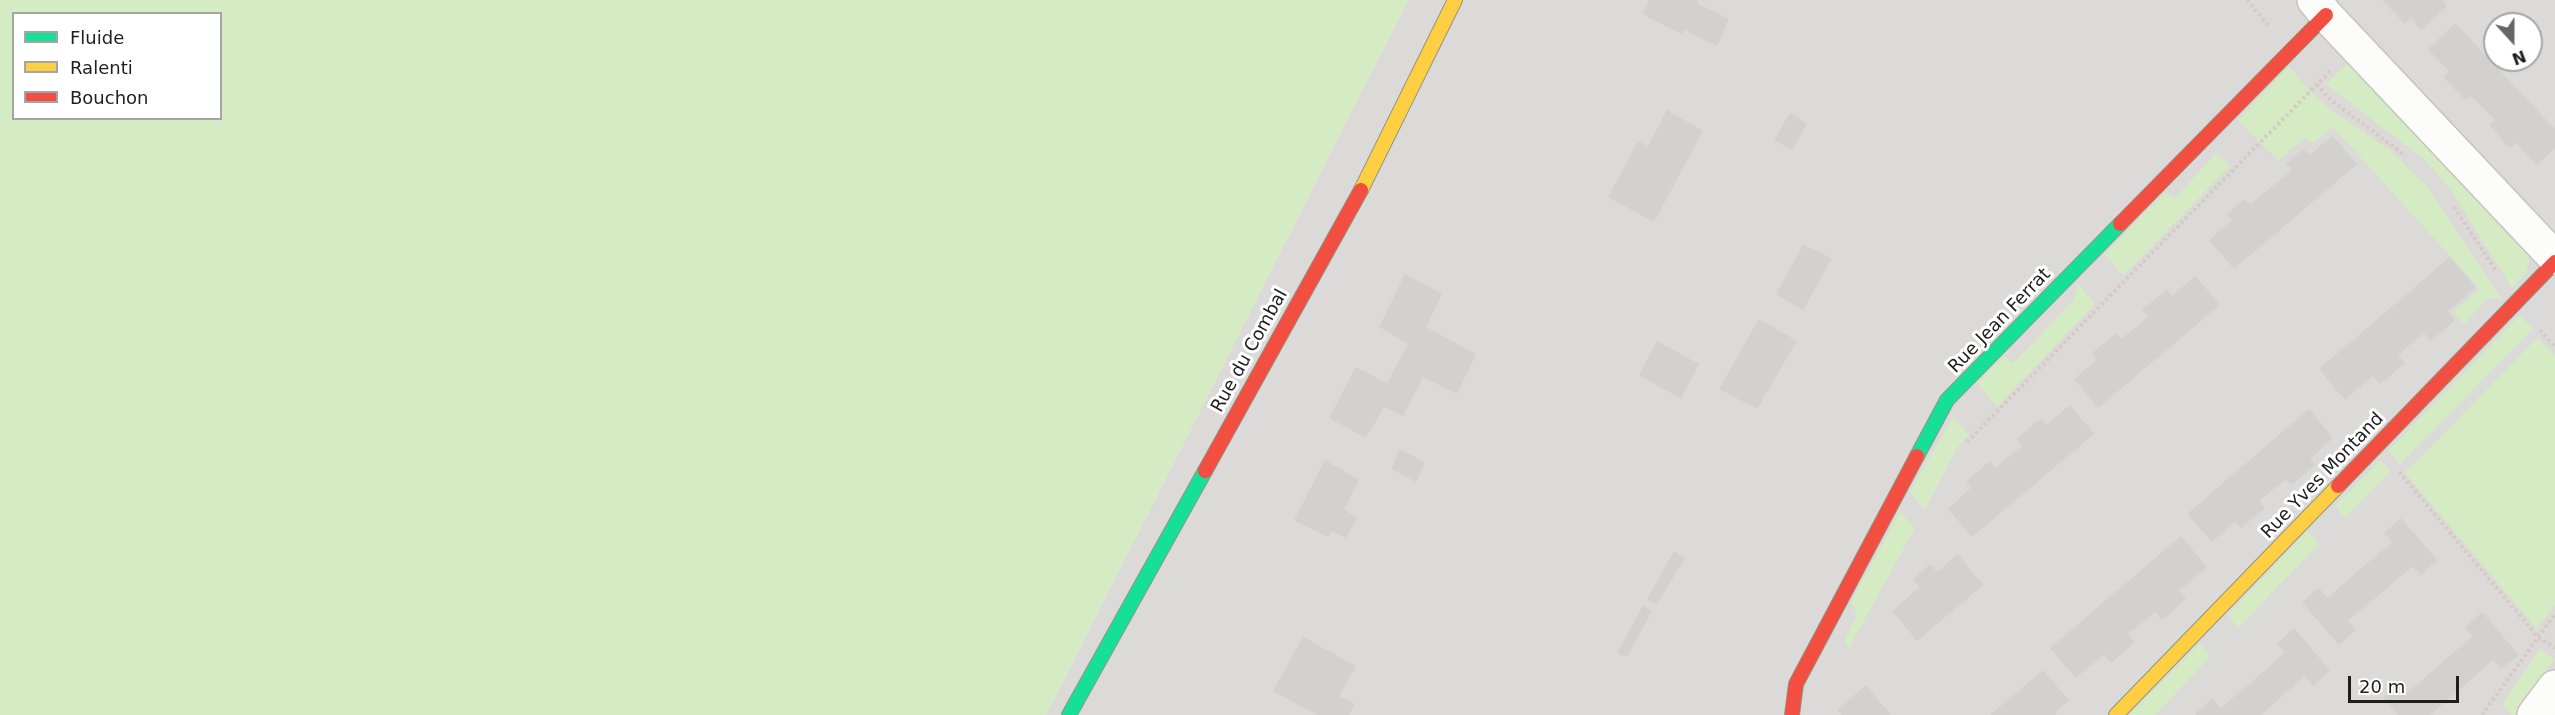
<!DOCTYPE html>
<style>
body{margin:0}
#map{position:relative;width:2555px;height:715px;overflow:hidden;background:#ecebe6;font-family:"DejaVu Sans",sans-serif}
canvas{display:block}
.legend{position:absolute;left:12px;top:12px;width:210px;height:108px;box-sizing:border-box;background:#fff;border:2px solid #a5a5a5;margin:0;padding:8px 10px;list-style:none;font-size:18px;color:#1e1e1e}
.legend li{display:flex;align-items:center;gap:12px;height:30px}
.legend b{width:30px;border:2px solid #a5a5a5}
.north{position:absolute;left:2483px;top:12px;width:60px;height:60px;box-sizing:border-box;background:#fff;border:2px solid #a5a5a5;border-radius:50%;rotate:159deg;font-size:16px;font-weight:700;line-height:24px;text-align:center;color:#1e1e1e}
.north::after{content:'';display:block;margin:auto;width:21px;height:27px;background:#666664;clip-path:polygon(50% 0,100% 100%,50% 72%,0 100%)}
.scale{position:absolute;left:2348px;top:676px;width:111px;height:27px;box-sizing:border-box;border:3px solid #1e1e1e;border-top:0;padding-left:8px;font-size:18px;line-height:21px;white-space:nowrap;color:#1e1e1e;-webkit-text-stroke:4px #fff;paint-order:stroke}
</style>
<div id="map">
<canvas width="2555" height="715"></canvas>
<ul class="legend">
<li><b style="height:8px;background:#16e098"></b>Fluide</li>
<li><b style="height:8px;background:#ffcf43"></b>Ralenti</li>
<li><b style="height:8px;background:#f24e42"></b>Bouchon</li>
</ul>
<div class="north">N</div>
<div class="scale">20 m</div>
</div>
<script>
const ctx = document.querySelector('canvas').getContext('2d');
ctx.lineJoin = 'round';
function fill(path, color) { ctx.fillStyle = color; ctx.fill(path, 'evenodd'); }
function stroke(path, color, width, dash) { ctx.strokeStyle = color; ctx.lineWidth = width; ctx.lineCap = dash ? 'butt' : 'round'; ctx.setLineDash(dash || []); ctx.stroke(path); }
function write(font, color, halo, rows, align = 'center') {
  ctx.font = font + ' "DejaVu Sans",sans-serif'; ctx.lineWidth = 6; ctx.setLineDash([]); ctx.textBaseline = 'middle'; ctx.strokeStyle = halo; ctx.fillStyle = color; for (const [text, x, y, turn = 0] of rows) {
    ctx.save(); ctx.translate(x, y); ctx.rotate((+turn || 0) * Math.PI / 180); ctx.textAlign = isNaN(turn) ? turn : align; if (halo) ctx.strokeText(text, 0, 0); ctx.fillText(text, 0, 0); ctx.restore();
  }
}
fill(new Path2D(`
 M1408,0h1147v715h-1509zM2495,24h36v36h-36z`), '#dbdad8');
fill(new Path2D(`
 M0,0h1408l-362,715h-1046zM14,14h206v104h-206z
 M2352,59l177,186c1,22 0,27 -17,43l-61,-98 -25,-29 -100,-77z
 M2289,66l16,20 27,25 58,39 37,36 75,114 -15,-2 -23,27 -11,-13 27,-23 -147,-162 -21,17 -7,-7 -27,24 -40,-41z
 M2216,153l14,13 -107,110 -18,-22 59,-61 11,5z
 M2078,284l17,20 -98,103 -20,-24 28,-27 8,7 60,-62z
 M2520,315l13,14 -133,135 -12,-13z
 M2538,337l17,19v249l-18,24 -132,-156z
 M1953,417l16,18 -13,14 -31,61 -15,-18z
 M2380,460l11,11 -46,47 -10,-12z
 M1900,512l15,16 -66,120 -5,-6 13,-27 -6,-13z
 M2307,531l12,13 -81,84 -10,-13z
 M2200,643l11,13 -56,59h-26z
 M2540,649l14,10 -39,56h-3l-10,-11z`), '#d4ebc3');
fill(new Path2D(`
 M1649,0h49l-1,3 32,16 -12,27 -32,-16 -3,4 -40,-20z
 M2382,0h60l5,6 -26,24 -10,-12 -6,6z
 M2455,23l100,106v19l-18,17 -21,-22 -6,5 -21,-23 6,-5 -25,-25 -5,5 -22,-23 6,-6 -21,-22z
 M1667,110l36,21 -49,91 -46,-25 30,-56 10,5z
 M1790,113l17,11 -15,26 -18,-10z
 M2333,136l24,28 -123,105 -25,-29 24,-20 -6,-6 18,-15 5,6 42,-35 -6,-6 18,-15 5,6z
 M1803,245l29,13 -29,52 -27,-16z
 M2450,257l26,31 -28,23 7,9 -24,21 -7,-8 -26,22 7,8 -25,21 -7,-8 -28,24 -26,-31z
 M1405,274l37,20 -16,33 50,27 -19,40 -34,-17 -20,39 -19,-9 -18,31 -37,-20 27,-51 31,16 21,-39 -29,-17z
 M2195,276l25,29 -122,103 -24,-29 23,-20 -5,-6 24,-20 5,6 27,-22 -6,-7 25,-21 5,7z
 M1759,319l38,22 -40,68 -38,-20z
 M1657,341l42,23 -18,35 -42,-24z
 M2070,405l24,29 -122,103 -24,-28 23,-21 -5,-6 24,-21 5,7 27,-22 -6,-7 25,-20 5,6z
 M2309,409l24,29 -23,21 5,6 -24,20 -5,-6 -27,22 6,7 -24,20 -6,-6 -23,20 -25,-28z
 M1400,449l25,14 -9,19 -25,-13z
 M1325,460l34,20 -15,30 13,7 -11,21 -15,-7 -3,6 -34,-17z
 M2401,518l36,42 -16,15 -8,-9 -65,55 8,9 -17,15 -37,-43 17,-14 8,10 65,-56 -8,-9z
 M2181,536l26,31 -28,24 7,8 -24,21 -7,-8 -27,22 7,8 -24,21 -7,-9 -28,24 -26,-30z
 M1674,551l11,7 -28,46 -10,-5z
 M1958,554l25,31 -66,56 -25,-30 28,-24 -7,-8 17,-15 7,8z
 M1643,606l9,5 -25,46 -10,-4z
 M2482,612l37,43 -18,14 -8,-9 -63,55h-32l-15,-18 17,-15 8,10 65,-56 -8,-9z
 M2294,628l36,43 -17,15 -8,-10 -44,39h-65l-1,-2 17,-14 9,9 64,-55 -8,-9z
 M1303,637l53,29 -17,30 16,8 -6,11h-31l-45,-24z
 M2043,670l26,30 -14,12 2,3h-67z
 M1866,685l25,30h-49l-5,-5z`), '#d3d1cd');
const street = new Path2D(`
 M2314,0l12,15 229,243
 M2534,715l21,-28`);
const fast = new Path2D(`
 M1917,456l30,-56 173,-176
 M1069,715l136,-244`);
const slow = new Path2D(`
 M1361,190l94,-190
 M2116,715l222,-229`);
const jam = new Path2D(`
 M2120,224l206,-209
 M1205,471l156,-281
 M2338,486l217,-224
 M1792,715l4,-31 121,-228`);
stroke(street, '#c5c4c2', 36);
stroke(fast, '#92967e', 16);
stroke(slow, '#92967e', 16);
stroke(jam, '#92967e', 16);
stroke(new Path2D(`
 M2247,0l21,25
 M2317,84l11,14 78,58
 M2454,207l42,64
 M2540,330l15,17
 M1967,442l364,-372
 M2399,472l139,165 17,11
 M2482,715l73,-101`), '#d7cac5', 4, [3, 3]);
stroke(street, '#fcfcfb', 33);
stroke(fast, '#16e098', 14);
stroke(slow, '#ffcf43', 14);
stroke(jam, '#f24e42', 14);
write('18px', '#1e1e1e', '#fff', [
 ["Rue Jean Ferrat",2000,321,-46],
 ["Rue du Combal",1250,351,-61],
 ["Rue Yves Montand",2323,476,-46]
]);
</script>
